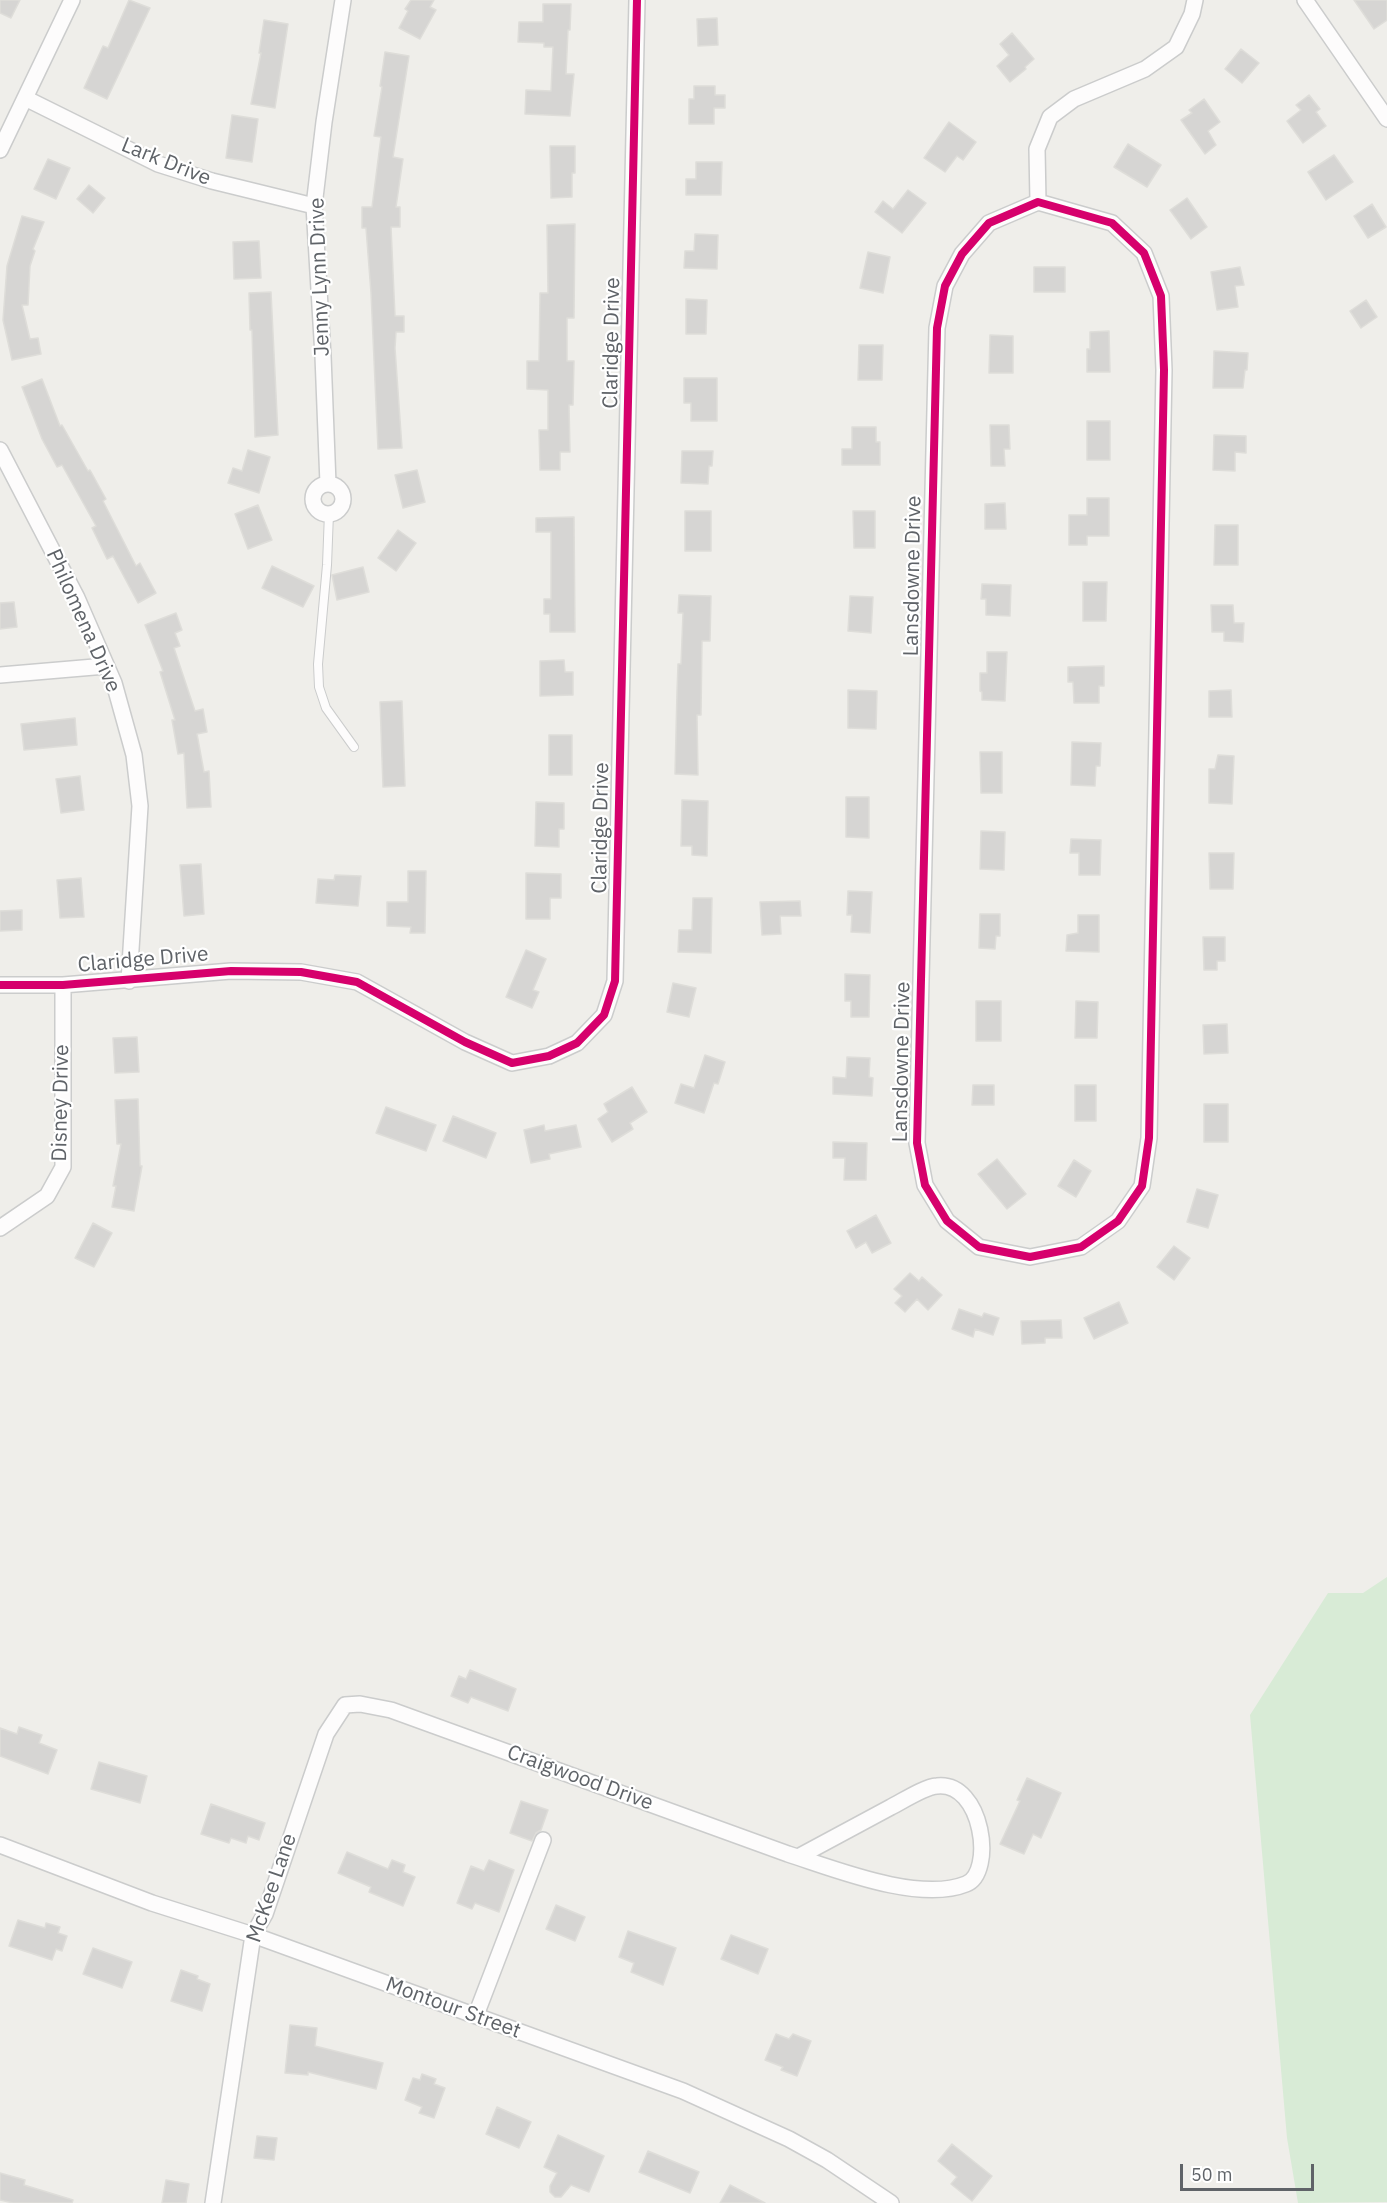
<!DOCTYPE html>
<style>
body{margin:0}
#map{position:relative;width:1387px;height:2203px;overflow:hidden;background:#efeeea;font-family:"IBM Plex Sans",sans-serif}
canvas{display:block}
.scale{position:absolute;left:1180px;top:2164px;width:134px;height:27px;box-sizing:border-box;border:3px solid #5f6368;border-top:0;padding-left:8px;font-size:18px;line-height:21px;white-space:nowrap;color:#5f6368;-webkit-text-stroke:4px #fff;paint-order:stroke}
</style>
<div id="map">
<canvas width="1387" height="2203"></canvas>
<div class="scale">50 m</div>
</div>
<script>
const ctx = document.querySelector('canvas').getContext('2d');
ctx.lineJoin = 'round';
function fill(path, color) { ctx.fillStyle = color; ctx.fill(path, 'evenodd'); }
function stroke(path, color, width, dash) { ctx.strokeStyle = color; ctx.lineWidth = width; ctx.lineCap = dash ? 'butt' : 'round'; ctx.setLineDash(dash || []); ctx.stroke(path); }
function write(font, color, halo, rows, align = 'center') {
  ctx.font = font + ' "IBM Plex Sans",sans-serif'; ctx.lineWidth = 4.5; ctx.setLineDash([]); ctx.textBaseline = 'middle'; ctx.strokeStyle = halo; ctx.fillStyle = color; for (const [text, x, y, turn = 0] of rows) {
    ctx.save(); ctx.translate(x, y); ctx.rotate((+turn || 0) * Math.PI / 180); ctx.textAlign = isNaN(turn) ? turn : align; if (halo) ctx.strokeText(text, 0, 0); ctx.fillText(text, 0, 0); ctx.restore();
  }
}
fill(new Path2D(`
 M1387,1577v625l-89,1 -11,-65 -37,-423 78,-122h35z`), '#d8ebd6');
const building = new Path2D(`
 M0,0h20l-9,18 -11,-5z
 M129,0l21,8 -43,91 -23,-11 19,-42 5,2z
 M411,0h23l-4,7 6,3 -16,29 -21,-11 9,-17 -3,-2z
 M1354,0h33v20l-13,9z
 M543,4h28l-1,26h-2l-2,44h8l-4,42 -45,-2 1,-24 25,1 2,-44h-9v-4l-26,-1 1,-20h24z
 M717,18l1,27 -20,1 -1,-27z
 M264,20l24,4 -13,84 -24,-4 10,-51h-2z
 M1012,33l22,26 -9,8 1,2 -16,13 -13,-16 12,-11 -9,-11z
 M1241,49l18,14 -17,20 -17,-14z
 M385,52l24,4 -16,101 10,2 -7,48h4v20h-9l4,89h9v16h-8l-1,16 7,100 -24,1 -7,-156 -5,-65h-4v-21h10l9,-70 -7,-1 8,-49 -2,-1z
 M694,86h21v9h10v13h-11v16h-25v-25h5z
 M1309,95l11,14 -4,3 10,14 -23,17 -16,-22 14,-11 -5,-5z
 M1204,99l16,23 -12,9 8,14 -11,9 -24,-34 11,-7 -3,-3z
 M232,115l26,4 -6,43 -26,-4z
 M949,122l27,20 -13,18 -6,-4 -12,16 -21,-14z
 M1128,144l33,21 -14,22 -33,-20z
 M550,146h25v27h-3v24l-21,1z
 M1334,155l19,27 -27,18 -18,-28z
 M48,159l22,9 -14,31 -22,-10z
 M696,162h26l-1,33h-35v-16h10z
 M89,185l16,13 -12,15 -16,-14z
 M908,190l18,13 -24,30 -27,-21 8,-11 10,8z
 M1187,198l20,29 -16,12 -21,-29z
 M1372,204l14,23 -18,11 -14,-22z
 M22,216l22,6 -11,27 2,2 -5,15 -2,39h-6l8,34 8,-1 3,16 -29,6 -9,-40 4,-54z
 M575,224l-1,94h-7v43h7l-1,44h-4l1,47h-10v18h-20l-1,-40h9v-40l-21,-1v-28h12l1,-68h8l-1,-68z
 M695,234l23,1 -1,34 -33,-1 1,-17h9z
 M259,241l2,37 -27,1 -1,-37z
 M868,252l22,5 -7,36 -23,-5z
 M1034,267h31v25h-31z
 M1240,267l4,18 -9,1 3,21 -21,3 -6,-38z
 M271,292l7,143 -23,2 -3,-107h-2l-1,-37z
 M686,299l21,1 -1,34h-20z
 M1366,300l11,17 -16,11 -11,-17z
 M1109,331l1,41h-23v-23h3v-17z
 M990,335l23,1v37h-24z
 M859,345h24l-1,35h-24z
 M1214,351l34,2 -1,17h-2l-2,18h-30z
 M684,378h33v43h-26v-18h-7z
 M42,379l18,47 2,-1 26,46 2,-1 16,29 -3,2 33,65 4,-3 16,30 -18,10 -25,-47 -6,3 -15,-31 4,-2 -34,-61 -5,2 -15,-28 -20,-52z
 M1087,421h23v39h-23z
 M990,425h19l1,24h-6l1,17h-14z
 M852,427h24v15h4v23h-38v-16h10z
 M1214,435l32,1v17l-11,-1v19l-22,-1z
 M248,450l22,7 -11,36 -31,-10 5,-15 9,3z
 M682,451h31l-1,15h-3l-1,18 -27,-1z
 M417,470l8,32 -22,6 -8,-33z
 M1087,498h22v38h-22v9h-18v-30h18z
 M1005,503l1,26h-21v-25z
 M258,505l14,35 -24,9 -13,-35z
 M685,511h26v40h-26z
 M853,511h22v37h-21z
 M574,517l1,115h-25v-18h-6v-15h7v-67h-15v-14z
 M1215,525h23v40h-24z
 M398,530l18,13 -20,28 -18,-13z
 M272,566l42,20 -11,21 -41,-19z
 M363,567l6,25 -32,8 -5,-25z
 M1083,582h24l-1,39h-23z
 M982,584l29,1 -1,31 -24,-1v-16h-5z
 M679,595l32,1 -1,45h-8l-1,74h-4l1,60 -23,-1 2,-82 1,-28h3l2,-51h-5z
 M850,596l23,1 -2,36 -23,-2z
 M14,602l3,25 -17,2v-26z
 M1211,605h22l1,18h10l-1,19 -19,-1v-9h-12z
 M176,613l6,17 -7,3 5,13 -6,2 21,63 8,-2 4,23 -10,2 7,38 5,-1 2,36 -24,1 -3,-55 -6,1 -6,-34h3l-15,-48 3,-1 -18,-46z
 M987,652h20l-2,49 -23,-1v-8l-2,-1v-18h7z
 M564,660l1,12h8v23l-33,1v-35z
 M1104,666v20h-5v17h-25l-1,-21h-5v-15z
 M848,690l29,1 -1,38 -28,-1z
 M1231,690l1,27h-23v-26z
 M402,701l3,85 -22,1 -3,-85z
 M75,718l2,27 -53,5 -3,-26z
 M549,735h23v40h-23z
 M1072,742l29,1 -1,23h-4l-1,20 -24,-1z
 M980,752h22v41h-21z
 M1218,755l16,1 -2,48 -23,-1v-34h6z
 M80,776l4,34 -23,3 -5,-34z
 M846,797h23v41l-23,-1z
 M682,800l26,1 -1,55 -15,-1v-9h-11z
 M536,802l28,1v26h-5v18l-24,-1z
 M981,831l24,1 -1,38 -24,-1z
 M1071,839l30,1 -1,35h-21v-22h-9z
 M1209,853h25l-1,36h-23z
 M201,864l3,50 -20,2 -4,-51z
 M408,871h18l-1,62h-15l1,-6 -24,-1v-24h21z
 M526,873l35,1v24h-11v21h-24z
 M335,875l26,1 -3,30 -42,-3 2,-24 16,1z
 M81,878l3,39 -24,1 -3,-38z
 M848,891l24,1 -2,41 -19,-1 1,-17h-5z
 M693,898h19l-1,55 -33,-1 1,-22h13z
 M800,901l1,15h-21l1,18 -19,1 -2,-33z
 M22,910v20l-22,1v-20z
 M980,914h20v22h-4l-1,13 -16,-1z
 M1078,915h21v37l-33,-1 1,-16 11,-2z
 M1203,937h22v24h-8v9h-13z
 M526,950l20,9 -13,31 6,2 -7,16 -26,-11z
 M845,974l25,1 -1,42h-18v-16h-6z
 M673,983l23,5 -7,29 -22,-5z
 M976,1001h25v40h-25z
 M1076,1001l22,1 -1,36h-22z
 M1227,1024l1,29 -24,1 -1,-29z
 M137,1037l2,35 -24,1 -2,-35z
 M705,1055l20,7 -7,22 -4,-1 -10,30 -29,-10 6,-19 13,4z
 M847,1057l23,1 -1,19 4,1 -1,18 -39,-2v-17l13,1z
 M973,1085h21v20h-22z
 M1075,1085h21v36h-21z
 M632,1087l15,25 -17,11 3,6 -21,13 -14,-23 10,-7 -4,-8z
 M138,1099l2,67h2l-8,45 -22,-4 4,-21h-3l8,-42h-4l-2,-44z
 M1204,1104h24v38h-24z
 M386,1107l50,18 -10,26 -50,-18z
 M453,1116l43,17 -10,25 -43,-17z
 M544,1125l1,6 31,-6 5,22 -32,7 1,5 -19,4 -7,-33z
 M833,1142l34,1 -1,37h-22l1,-22h-12z
 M997,1159l29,35 -19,15 -29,-35z
 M1074,1160l17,11 -15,26 -18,-11z
 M1197,1189l21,6 -10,33 -21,-6z
 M876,1215l15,28 -19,10 -6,-11 -10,6 -9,-17z
 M93,1223l19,10 -18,34 -19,-9z
 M1174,1246l16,12 -16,22 -17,-13z
 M910,1273l9,8 3,-4 20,18 -14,15 -11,-11 -12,13 -10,-9 7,-7 -8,-7z
 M1119,1302l9,21 -34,16 -10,-21z
 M959,1309l23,8 2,-4 15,5 -6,17 -18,-6 -2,8 -21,-8z
 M1061,1320l1,18h-17v5l-23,1 -1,-23z
 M470,1670l46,19 -8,22 -37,-14 -3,6 -17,-7 8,-20 7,3z
 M19,1727l23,8 -3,8 18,7 -9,24 -48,-18v-28l17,6z
 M99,1762l48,14 -7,27 -49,-14z
 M1027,1778l34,15 -20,45 -8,-4 -9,20 -24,-10 20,-43 -3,-1z
 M521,1801l27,9 -7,20 -5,3 -4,8 -22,-8z
 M211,1804l54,19 -6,17 -11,-4 -2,7 -15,-5 -2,5 -28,-9z
 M347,1852l41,17 4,-9 13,5 -2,7 12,5 -12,29 -34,-14 2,-5 -33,-14z
 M489,1860l25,10 -15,42 -24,-9 -3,6 -15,-6 14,-37 13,5z
 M556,1905l29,12 -10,24 -29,-12z
 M18,1920l27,8 1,-5 14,4 -2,6 9,3 -5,15 -6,-2 -4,11 -43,-14z
 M628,1931l48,17 -13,37 -32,-13 3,-9 -15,-6z
 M731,1935l37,14 -10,25 -37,-15z
 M93,1948l39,14 -10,26 -39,-14z
 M181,1970l17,6 -1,3 13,5 -8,27 -31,-10z
 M290,2025l27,3 -2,18 68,17 -7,26 -68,-17v3l-23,-2z
 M776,2034l13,5 4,-5 18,7 -14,35 -16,-6 2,-3 -18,-7z
 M422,2074l14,5 -2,5 11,4 -11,30 -15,-5 3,-6 -17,-7 8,-22 7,2z
 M497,2107l34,15 -12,26 -33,-14z
 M558,2135l46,21 -15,36 -18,-7 -10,12h-6l-5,-5v-6l7,-13 -13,-6z
 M257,2136l20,2 -3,22 -20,-2z
 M952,2144l40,32 -20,25 -21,-17 6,-7 -19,-16z
 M648,2151l51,21 -9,21 -51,-21z
 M0,2173l25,7 -1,5 49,15 -1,3h-59l-13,-3z
 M166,2180l23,4 -3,19h-24z
 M730,2185l35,18h-45z`);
fill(building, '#d6d5d3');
stroke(building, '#deddd9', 1.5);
const service = new Path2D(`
 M329,513l-2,52 -9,99 1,23 7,21 28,39`);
const minor = new Path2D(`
 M1305,0l82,119
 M25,98l133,66 54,17 102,25
 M0,150l72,-150
 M1038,202l74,21 32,30 17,43 3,74 -15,768 -7,48 -24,35 -37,26 -51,10 -51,-10 -32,-26 -22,-36 -8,-42 20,-815 8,-42 17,-32 27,-31z
 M1038,202l-1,-53 13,-32 24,-18 71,-30 31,-22 16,-33 3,-14
 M0,450l77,148 37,85 20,72 6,51 -11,175
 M328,484l-5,-128 -9,-150 10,-84 19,-122
 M313 499a15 15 0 1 1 30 0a15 15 0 1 1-30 0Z
 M0,675l106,-9
 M0,985h63l168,-14 70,1 56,10 108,60 47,21 37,-7 28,-13 27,-28 11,-34 22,-981
 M0,1228l47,-32 16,-29v-182
 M0,1845l152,58 101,32 430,156 106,48 38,21 64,43
 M476,2015l67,-175
 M213,2203l40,-268 12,-21 61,-180 19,-29 15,-1 31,6 397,144c47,15 131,49 178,30 29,-11 17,-103 -29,-98 -13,1 -34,15 -46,21 -31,17 -62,33 -93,50`);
stroke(service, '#cbcccc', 10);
stroke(minor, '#cbcccc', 18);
stroke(service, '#fdfcfc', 8);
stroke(minor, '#fdfcfc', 15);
stroke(new Path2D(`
 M1038,202l74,21 32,30 17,43 3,74 -15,768 -7,48 -24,35 -37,26 -51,10 -51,-10 -32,-26 -22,-36 -8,-42 20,-815 8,-42 17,-32 27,-31z
 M0,985h63l168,-14 70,1 56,10 108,60 47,21 37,-7 28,-13 27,-28 11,-34 22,-981`), '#d6006c', 8);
write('21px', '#5f6368', '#fff', [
 ["Lark Drive",166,162,22],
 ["Jenny Lynn Drive",320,277,-92],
 ["Claridge Drive",612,343,-89],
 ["Lansdowne Drive",913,576,-89],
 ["Philomena Drive",83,621,66],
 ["Claridge Drive",601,828,-89],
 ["Claridge Drive",143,960,-5],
 ["Lansdowne Drive",902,1062,-89],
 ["Disney Drive",61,1103,-89],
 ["Craigwood Drive",580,1778,20],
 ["McKee Lane",272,1888,-71],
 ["Montour Street",453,2008,20]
]);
</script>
